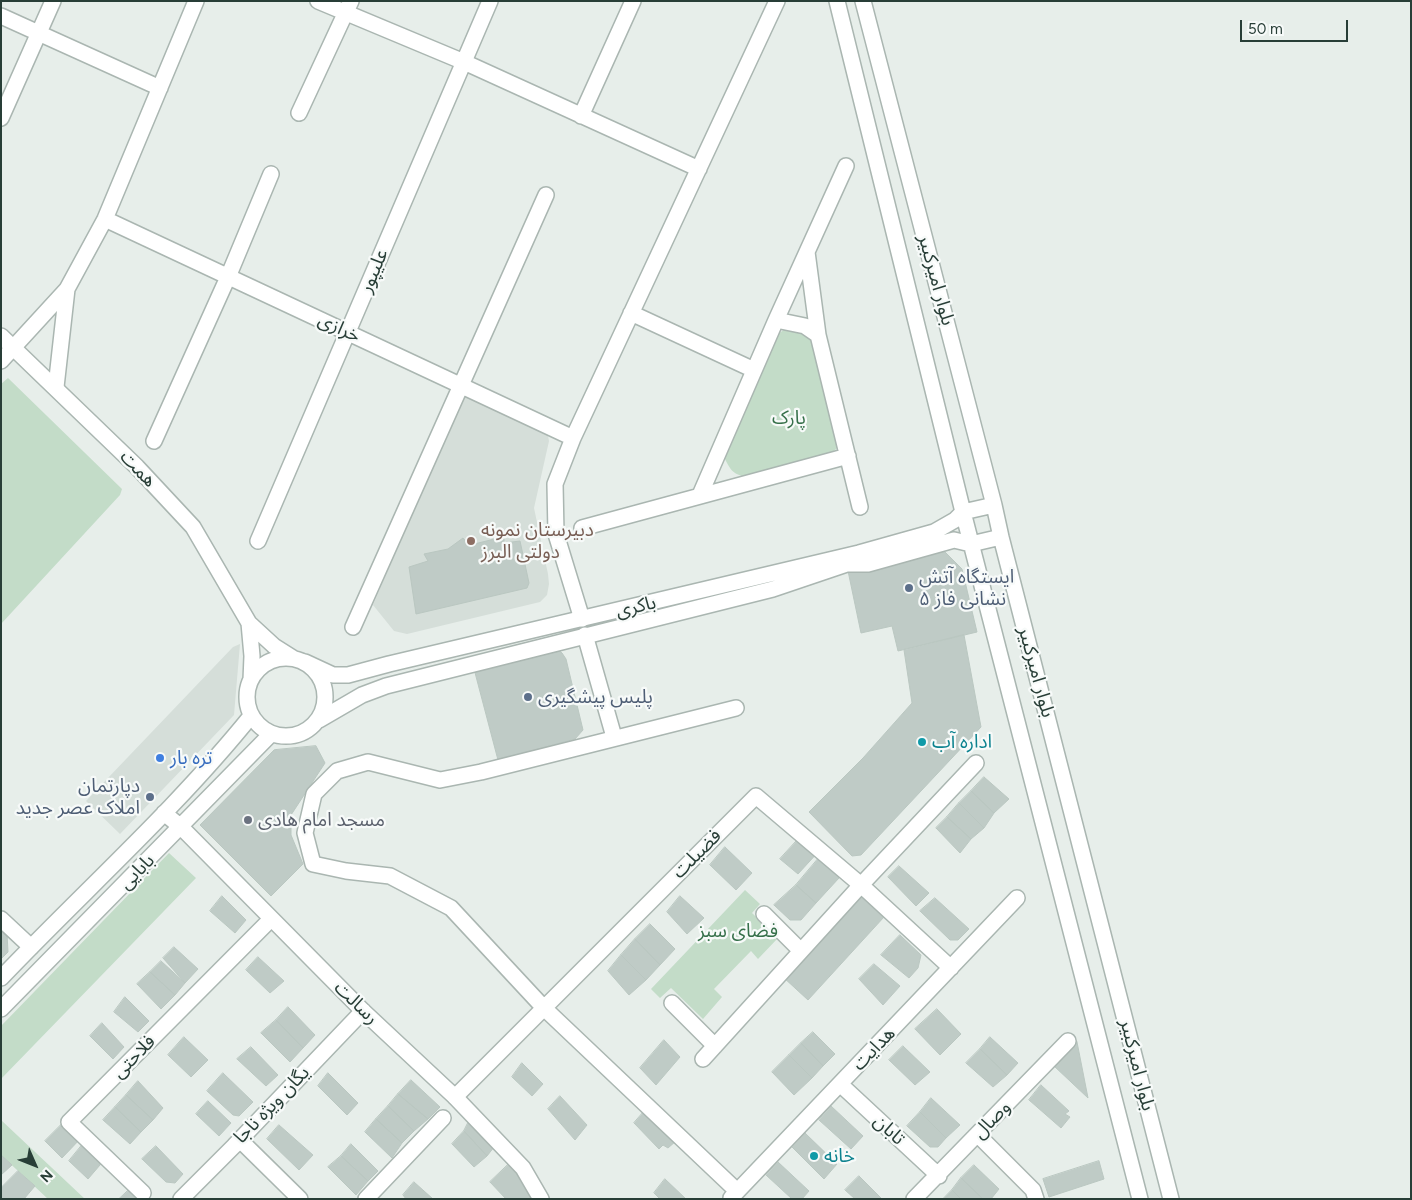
<!DOCTYPE html>
<meta charset="utf-8">
<style>
body{margin:0}
#map{position:relative;width:1412px;height:1200px;overflow:hidden;background:#e7eeea;font-family:Figtree,sans-serif}
canvas{display:block}
.frame{position:absolute;inset:0;border:2px solid #283e37;pointer-events:none}
.north{position:absolute;left:10px;top:1140px;width:50px;height:50px;-webkit-text-stroke:4px #f7faf9;paint-order:stroke;rotate:134deg;font-size:14px;font-weight:700;line-height:20px;text-align:center;color:#283e37}
.north::after{content:'';display:block;margin:auto;width:18px;height:22px;background:#283e37;clip-path:polygon(50% 0,100% 100%,50% 72%,0 100%)}
.scale{position:absolute;left:1240px;top:20px;width:108px;height:22px;box-sizing:border-box;border:2px solid #283e37;border-top:0;padding-left:6px;font-size:15px;line-height:18px;white-space:nowrap;color:#283e37;-webkit-text-stroke:4px #f7faf9;paint-order:stroke}
</style>
<div id="map">
<canvas width="1412" height="1200"></canvas>
<div class="frame"></div>
<div class="north">N</div>
<div class="scale">50 m</div>
</div>
<script>
const ctx = document.querySelector('canvas').getContext('2d');
ctx.lineJoin = 'round';
function fill(path, color) { ctx.fillStyle = color; ctx.fill(path, 'evenodd'); }
function stroke(path, color, width, dash) { ctx.strokeStyle = color; ctx.lineWidth = width; ctx.lineCap = dash ? 'butt' : 'round'; ctx.setLineDash(dash || []); ctx.stroke(path); }
function write(font, color, halo, rows, align = 'center') {
  ctx.font = font + ' Figtree,"Noto Sans Arabic",sans-serif'; ctx.lineWidth = 4.5; ctx.setLineDash([]); ctx.textBaseline = 'middle'; ctx.strokeStyle = halo; ctx.fillStyle = color; for (const [text, x, y, turn = 0] of rows) {
    ctx.save(); ctx.translate(x, y); ctx.rotate((+turn || 0) * Math.PI / 180); ctx.textAlign = isNaN(turn) ? turn : align; if (halo) ctx.strokeText(text, 0, 0); ctx.fillText(text, 0, 0); ctx.restore();
  }
}
fill(new Path2D(`
 M472,391l75,40 2,10 -15,67 14,66 1,10 -2,11 -7,7 -133,32 -13,-3 -21,-26 89,-209z
 M240,644l-6,71 -114,119 -34,-33 147,-154z`), '#d5ded9');
fill(new Path2D(`
 M786,328l23,1 31,110 -3,9 -6,6 -85,23c-14,-3 -16,-8 -22,-20l53,-122z
 M8,378l114,111 -2,6 -119,129v-240z
 M169,853l27,25 -195,201v-53z
 M745,890l15,14 -8,9 26,25 -20,21 -7,-8 -37,38 8,8 -19,22 -32,-31 -11,10 -9,-9z
 M1,1120l84,79h-37l-47,-44z`), '#c3dcc8');
const building = new Path2D(`
 M504,537v6l16,-2 9,42 -2,5 -111,26 -7,-47 19,-6 -4,-7 24,-5 15,-11 6,7z
 M940,547l22,22 15,63 -79,19 -6,-25 -31,7 -14,-67z
 M964,635l17,92 -120,128 -9,1 -43,-44 54,-54 49,-55 -8,-53z
 M551,644l11,9 4,6 17,71 -8,9 -77,21 -25,-95z
 M316,746l9,17 -34,52v20l12,29 -32,32 -71,-71 74,-75z
 M984,777l25,22 -15,14 -23,-22z
 M971,791l23,22 -10,15 -25,-25z
 M959,803l25,25 -13,11 -24,-22z
 M947,817l24,22 -11,14 -24,-25z
 M802,835l18,15 -22,24 -18,-15z
 M725,847l27,26 -16,17 -26,-25z
 M823,853l18,15 -2,10 -23,25 -20,-18z
 M899,866l30,27 -13,13 -28,-29z
 M796,885l20,18 -15,17h-11l-16,-15z
 M859,894l25,23 -76,83 -25,-23z
 M222,896l24,24 -11,13 -25,-22z
 M680,896l24,22 -17,16 -20,-22z
 M935,898l34,31 -11,11h-8l-30,-29z
 M650,924l25,25 -15,16 -25,-26z
 M1,927l6,6 1,19 -7,7z
 M900,935l21,20 -3,13 -9,10 -28,-23z
 M635,939l25,26 -14,15 -25,-25z
 M174,947l24,22 -13,14 -22,-25z
 M621,955l25,25 -17,15 -21,-24z
 M258,957l26,24 -14,12 -24,-23z
 M161,961l24,22 -10,12 -25,-23z
 M874,964l26,22 -17,19 -24,-26z
 M150,972l25,23 -14,14 -24,-25z
 M125,997l24,24 -11,11 -24,-20z
 M288,1007l27,28 -12,13 -27,-28z
 M937,1009l24,25 -21,21 -25,-26z
 M276,1020l27,28 -13,14 -29,-29z
 M102,1023l22,24 -11,12 -23,-23z
 M813,1032l22,22 -12,12 -22,-23z
 M184,1037l24,23 -17,17 -23,-22z
 M990,1037l28,26 -11,12 -27,-26z
 M664,1040l16,17 -24,28 -16,-17z
 M1077,1042l11,56 -34,-32z
 M801,1043l22,23 -11,12 -23,-23z
 M903,1046l27,26 -15,13 -26,-25z
 M251,1047l27,28 -12,11 -29,-27z
 M980,1049l27,26 -14,12 -27,-24z
 M789,1055l23,23 -18,17 -22,-23z
 M522,1063l21,21 -11,12 -20,-19z
 M223,1073l30,29 -14,14 -6,-1 -26,-24z
 M328,1073l30,30 -11,12 -29,-29z
 M411,1080l29,27 -12,12 -30,-25z
 M138,1081l25,27 -10,12 -27,-25z
 M1041,1085l28,26 -4,3 5,3 -9,11 -32,-28z
 M398,1094l30,25 -14,12 -26,-25z
 M126,1095l27,25 -12,12 -26,-25z
 M560,1096l27,29 -12,15 -27,-31z
 M931,1098l29,27 -14,13 -26,-26z
 M208,1101l23,22 -12,13 -23,-22z
 M388,1106l26,25 -12,12 -26,-24z
 M831,1106l32,30 -12,13 -32,-29z
 M115,1107l26,25 -11,12 -27,-24z
 M648,1107l28,34 -8,7 -5,-3 -4,4 -25,-26z
 M920,1112l26,26 -8,9h-8l-23,-21z
 M472,1115l26,27 -11,14 -23,-25z
 M376,1119l26,24 -10,15 -27,-26z
 M65,1121l17,16 -20,21 -17,-17z
 M279,1125l34,30 -14,15 -32,-31z
 M464,1131l23,25 -13,11 -22,-23z
 M805,1133l32,31 -13,15 -32,-32z
 M87,1139l19,19 -18,21 -19,-18z
 M351,1144l27,27 -10,10 -27,-25z
 M156,1146l27,28 -8,9 -9,-1 -24,-23z
 M1,1155l11,10 -11,10z
 M341,1156l27,25 -12,14 -28,-28z
 M514,1159l18,37 -2,3h-24l-16,-17z
 M1099,1161l5,18 -55,18 -6,-18z
 M778,1162l31,29 -7,8h-10l-26,-24z
 M974,1165l25,24 -8,10h-8l-22,-21z
 M18,1171l17,15 -11,13h-23v-11z
 M859,1176l23,23h-27l-10,-9z
 M961,1178l22,21h-22l-9,-9z
 M665,1179l21,20h-26l-6,-6z
 M414,1182l19,17h-27l-3,-4z
 M133,1186l13,13h-27z
 M952,1190l9,9h-18z`);
fill(building, '#bfcbc6');
stroke(building, '#bac7c1', 1);
const minor = new Path2D(`
 M318,1l146,61 235,107
 M1,16l159,72
 M299,113l52,-112
 M581,116l52,-115
 M1,118l52,-117
 M105,219l468,219
 M807,252l11,83
 M631,313l123,57
 M776,320l29,6 13,9 42,172
 M1,361l66,-72 38,-70 91,-218
 M56,387l11,-98
 M154,441l74,-164 43,-103
 M700,495l76,-175 70,-154
 M582,528l266,-72
 M258,541l232,-540
 M582,619l-26,-85 -1,-50 18,-46 204,-437
 M353,627l193,-432
 M585,635l29,102
 M736,708l-255,64 -41,8 -72,-18 -31,9 -23,23 -9,39 8,31 33,7 44,5 61,32 93,100 193,183
 M764,914l37,37
 M1,919l30,28
 M672,1003l43,43
 M703,1059l158,-174 115,-122
 M840,1084l99,92
 M455,1097l301,-301 105,89 90,83
 M978,1135l55,55 3,9
 M240,1140l60,59
 M143,1193l-74,-71 202,-203
 M731,1198l286,-300
 M181,1199l53,-53 129,-135
 M366,1199l77,-81
 M914,1199l154,-158`);
const tertiary = new Path2D(`
 M837,1l126,511 177,687
 M863,1l131,504 7,32 170,662
 M1,336l136,131 56,60 56,96 25,23 19,12
 M249,623l3,33 -1,24
 M247 697a39 39 0 1 1 78 0a39 39 0 1 1-78 0Z
 M305,662l28,13h15l41,-11 470,-111 75,-21 21,-12 8,-8 31,-7
 M319,720l43,-25 24,-9 387,-97 74,-25h21l86,-24 17,4 30,-7
 M164,813l17,14 182,184 92,86 68,71 18,31
 M1,978c83,-87 174,-168 250,-262
 M1,1009l270,-275`);
stroke(minor, '#aab6b1', 18);
stroke(tertiary, '#aab6b1', 18);
stroke(minor, '#fff', 15);
stroke(tertiary, '#fff', 15);
for (const [x, y, r, color] of [
 [471,541,5,"#8d6e63"],
 [909,588,5,"#5c6f8a"],
 [528,697,5,"#5c6f8a"],
 [922,742,5,"#0f9aa8"],
 [160,758,5,"#3f7fe0"],
 [150,797,5,"#5c6f8a"],
 [248,820,5,"#6b7280"],
 [814,1156,5,"#0f9aa8"]
]) { const dot = new Path2D(); dot.arc(x, y, r, 0, 2 * Math.PI); ctx.fillStyle = color; ctx.fill(dot); stroke(dot, '#f7faf9', 2); }
write('19px', '#283e37', '#f7faf9', [
 ["علیپور",374,271,-67],
 ["بلوار امیرکبیر",936,280,75],
 ["خرازی",339,328,25],
 ["همت",138,469,46],
 ["باکری",636,607,-13],
 ["بلوار امیرکبیر",1036,672,75],
 ["فضیلت",697,854,-45],
 ["بابایی",137,872,-45],
 ["رسالت",356,1003,44],
 ["هدایت",874,1049,-46],
 ["فلاحتی",134,1057,-45],
 ["بلوار امیرکبیر",1137,1065,76],
 ["یگان ویژه ناجا",272,1105,-46],
 ["وصال",992,1120,-46],
 ["تابان",889,1130,43]
]);
write('19px', '#36704a', '#f7faf9', [
 ["پارک",789,418],
 ["فضای سبز",738,931]
]);
write('19px', '#785e54', '#f7faf9', [
 ["دبیرستان نمونه",481,530],
 ["دولتی البرز",481,552]
], 'left');
write('19px', '#4e5e75', '#f7faf9', [
 ["ایستگاه آتش",919,577],
 ["نشانی فاز ۵",919,599],
 ["پلیس پیشگیری",538,697],
 ["دپارتمان",140,786,"right"],
 ["املاک عصر جدید",140,808,"right"]
], 'left');
write('19px', '#0d838f', '#f7faf9', [
 ["اداره آب",932,742],
 ["خانه",824,1156]
], 'left');
write('19px', '#366cbe', '#f7faf9', [
 ["تره بار",170,758]
], 'left');
write('19px', '#5b616d', '#f7faf9', [
 ["مسجد امام هادی",258,820]
], 'left');
</script>
